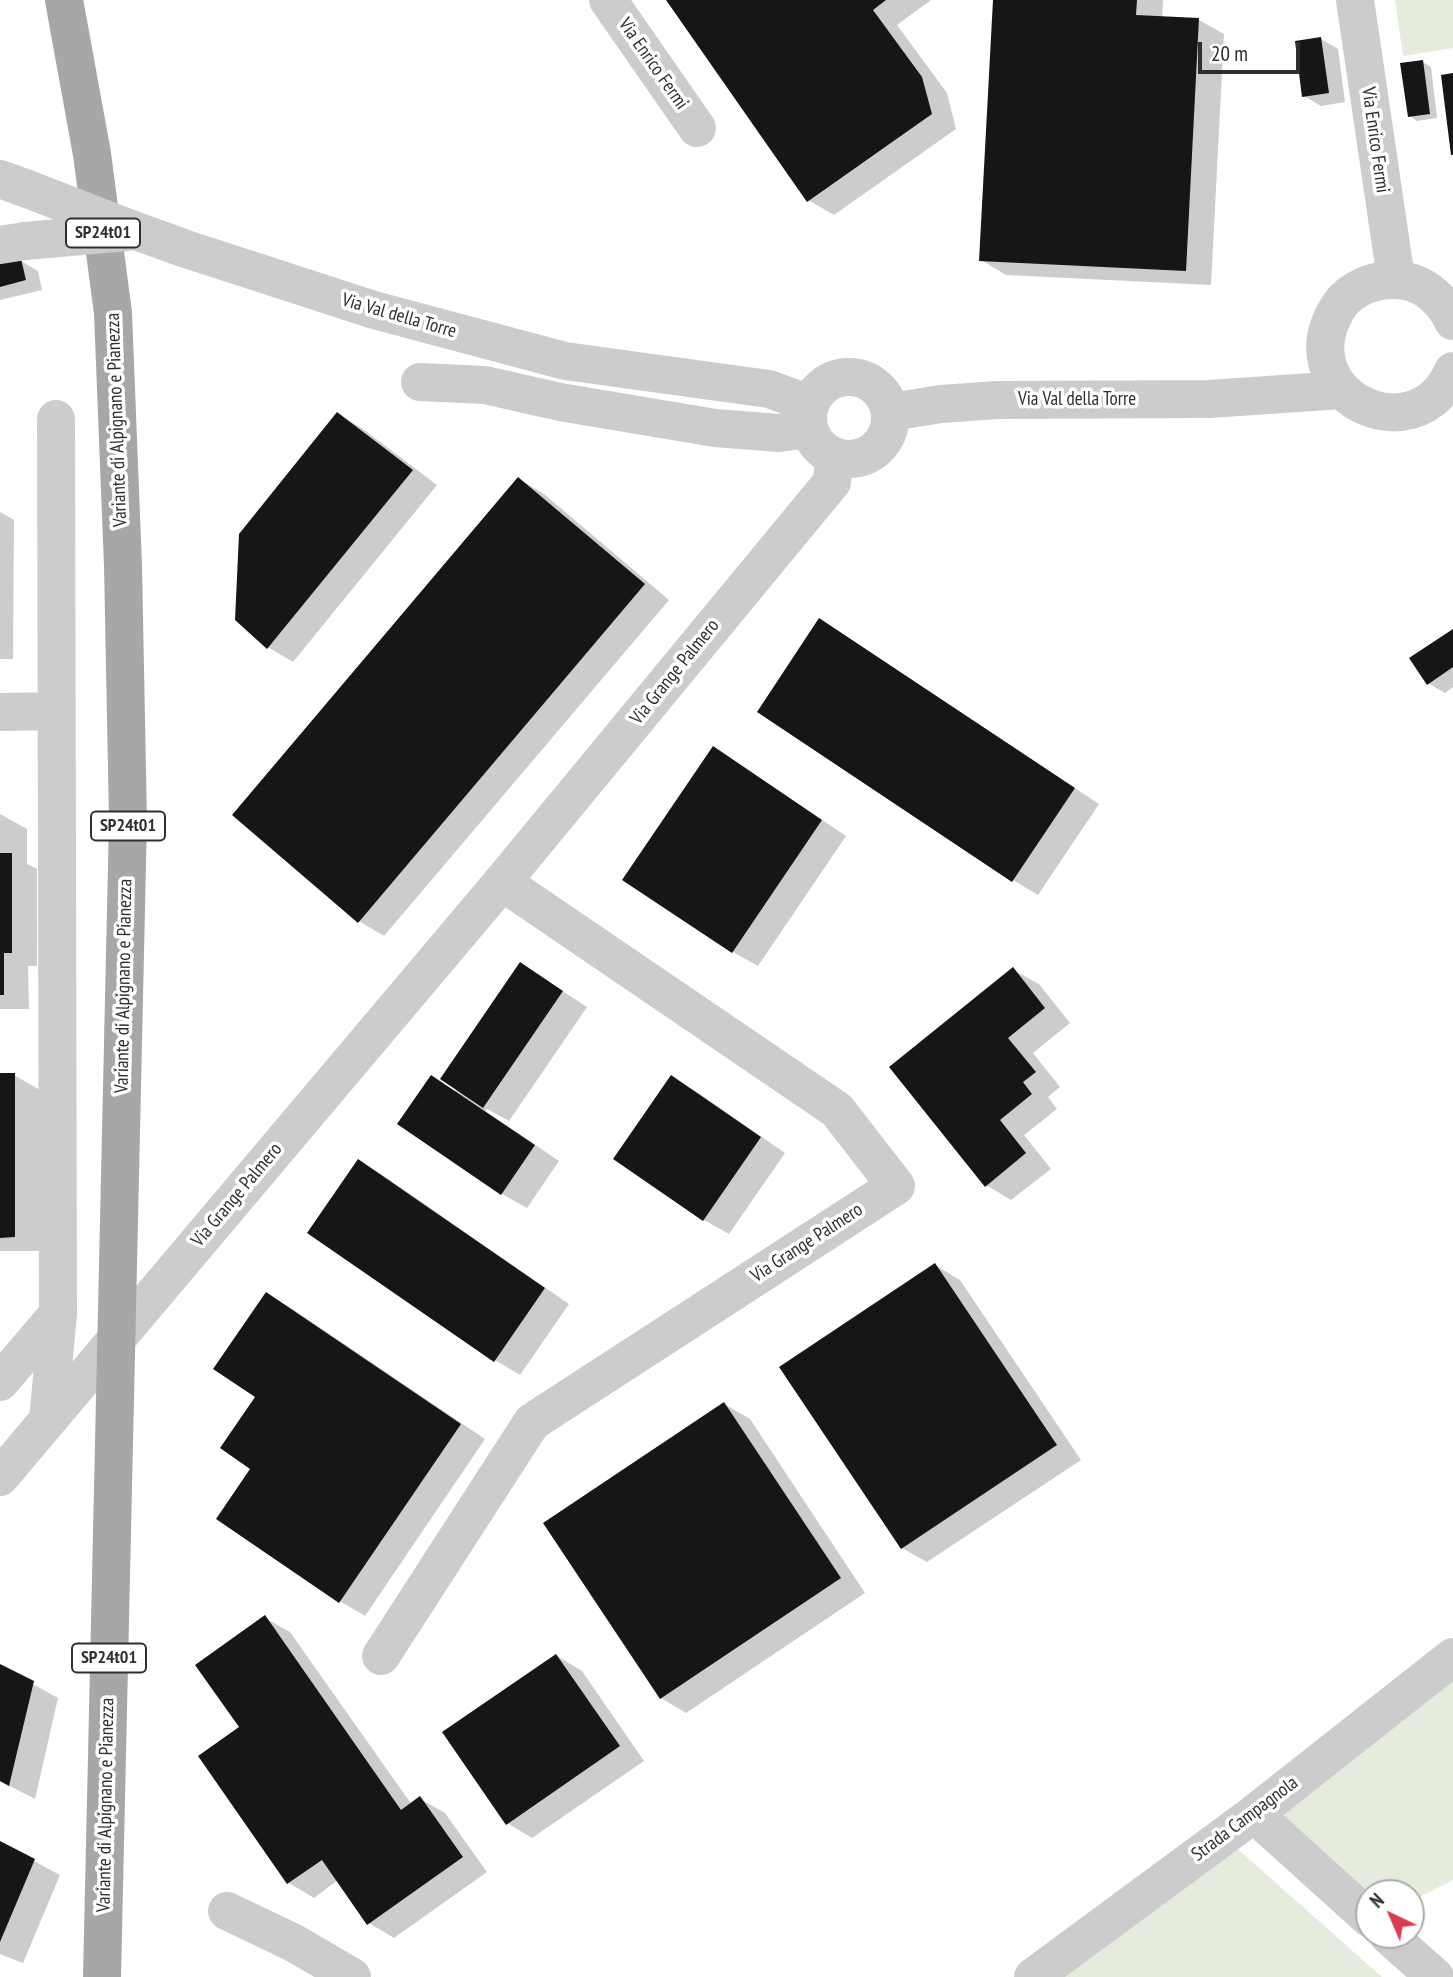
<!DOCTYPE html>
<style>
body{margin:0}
#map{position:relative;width:1453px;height:1977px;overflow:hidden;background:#fff;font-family:"PT Sans Narrow",sans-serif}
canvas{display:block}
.north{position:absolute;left:1355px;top:1879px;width:70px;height:70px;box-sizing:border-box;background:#fff;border:2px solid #acacac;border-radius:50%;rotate:316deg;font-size:19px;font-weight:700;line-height:28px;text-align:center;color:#2f2f2f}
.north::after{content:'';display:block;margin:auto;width:24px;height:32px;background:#d93d4e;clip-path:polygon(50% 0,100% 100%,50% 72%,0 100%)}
.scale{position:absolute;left:1198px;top:42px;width:102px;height:32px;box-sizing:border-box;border:4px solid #2f2f2f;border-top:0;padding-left:9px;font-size:21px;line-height:24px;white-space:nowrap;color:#2f2f2f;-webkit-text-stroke:5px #fff;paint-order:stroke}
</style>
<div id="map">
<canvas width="1453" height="1977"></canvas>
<div class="north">N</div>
<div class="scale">20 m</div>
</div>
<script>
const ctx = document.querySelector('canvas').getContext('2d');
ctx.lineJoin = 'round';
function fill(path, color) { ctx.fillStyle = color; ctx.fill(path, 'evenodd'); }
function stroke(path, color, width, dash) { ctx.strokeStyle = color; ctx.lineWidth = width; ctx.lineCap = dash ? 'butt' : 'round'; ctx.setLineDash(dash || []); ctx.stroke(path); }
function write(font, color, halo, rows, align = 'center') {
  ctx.font = font + ' "PT Sans Narrow",sans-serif'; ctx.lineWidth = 7; ctx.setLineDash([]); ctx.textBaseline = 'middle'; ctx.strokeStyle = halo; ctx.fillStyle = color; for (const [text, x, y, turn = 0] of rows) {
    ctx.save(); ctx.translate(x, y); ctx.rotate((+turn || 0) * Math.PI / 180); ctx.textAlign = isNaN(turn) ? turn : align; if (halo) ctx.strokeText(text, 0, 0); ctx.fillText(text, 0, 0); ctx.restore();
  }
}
fill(new Path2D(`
 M1395,0h58v48l-50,8z
 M1453,1657v223l-42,21v-8h-42l-115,-79z
 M1232,1844l150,133h-319z`), '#e5ebdd');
fill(new Path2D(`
 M668,0h263l-34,25 50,68 9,36 -122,86 -26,-15z
 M995,0h168l-1,18 37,2 25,14 -13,251 -205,-10 -25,-15z
 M1321,39l17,10 7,53 -24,4 -17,-10z
 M1423,62l8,5 6,51 -20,3 -7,-5z
 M0,260l21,1 17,10 4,19 -42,10z
 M338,414l25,15 74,56 -144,177 -25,-15z
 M519,479l25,15 125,106 -285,336 -25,-15z
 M0,512l14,8 -1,139h-13z
 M820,620l279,184 -61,91 -25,-15z
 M1453,631v56l-8,6 -17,-10z
 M738,763l108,73 -88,130 -25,-14z
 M0,814l27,15v35l10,5v97h-9l1,43h-29z
 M521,964l66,43 -78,114 -22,-12 -2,2 74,50 -32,47 -25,-14 -71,-117 24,14z
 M1013,970l26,14 31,39 -37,30 27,34 -12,10 9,12 -33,26 27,34 -40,31 -25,-15z
 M0,1075h14l26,15v161h-40z
 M671,1077l26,15 88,61 -56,81 -25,-14z
 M359,1161l25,15 185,128 -49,71 -25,-15z
 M935,1265l25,15 121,180 -154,102 -25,-14z
 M266,1294l25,14 194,131 -120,177 -25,-15 -87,-133z
 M724,1404l26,15 115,174 -179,120 -25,-15z
 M265,1618l25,14 122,173 8,-6 25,14 42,59 -93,66 -25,-15 -31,-43 -24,18 -25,-15 -89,-126 42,-29z
 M557,1656l25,15 62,90 -112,77 -25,-15z
 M0,1666l58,32 -23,101 -35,-18z
 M0,1843l60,32 -37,88 -23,-9z`), '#0003');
fill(new Path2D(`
 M666,0h220l-13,10 49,67 10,37 -125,88z
 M993,0h144l-1,15 63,3 -13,253 -207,-10z
 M1321,37l8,56 -27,4 -7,-56z
 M1423,60l7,54 -22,3 -8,-54z
 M1453,73v82h-2l-10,-80z
 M0,258l21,1 5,21 -26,7z
 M337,412l76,58 -146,179 -32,-29 4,-86z
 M518,477l127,107 -287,339 -126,-108z
 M819,618l256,170 -63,94 -255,-170z
 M1453,629v38l-26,18 -18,-27z
 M713,746l109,74 -90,133 -110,-73z
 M0,853h12v100h-8v42h-4z
 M520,962l43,29 -80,117 -43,-29z
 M1013,967l32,41 -37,30 28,34 -13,10 9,12 -32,26 26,33 -41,34 -96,-120z
 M0,1073h15v164l-15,1z
 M431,1075l104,70 -34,50 -104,-71z
 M671,1075l90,62 -58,84 -90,-62z
 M358,1159l187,129 -51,74 -187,-129z
 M935,1263l122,182 -156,104 -122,-182z
 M266,1292l195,132 -122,179 -123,-84 34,-50 -30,-21 35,-51 -42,-28z
 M724,1402l117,176 -181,121 -117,-176z
 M265,1615l136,195 19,-14 43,61 -96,68 -45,-65 -35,24 -89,-128 41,-29 -44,-62z
 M556,1654l64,92 -114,79 -64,-93z
 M0,1664l34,17 -25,105 -9,-5z
 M0,1841l35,18 -35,83z`), '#161616');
stroke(new Path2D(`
 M608,0l89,128
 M1355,0l41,279
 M0,179l25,9
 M136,231l50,18 188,61 191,51 204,28 41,15
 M0,245l25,-4
 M1453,321c-11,-23 -32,-41 -58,-41 -21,-1 -45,9 -56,26 -56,86 75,153 114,65
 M808 418a41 41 0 1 1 82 0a41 41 0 1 1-82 0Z
 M420,382l65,3 75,17 155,26 64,5 30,-4
 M891,412l50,-8 56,-4 212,-1 132,-9
 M0,712l56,-1
 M0,1382l58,-68
 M48,1420l10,-106 -2,-895
 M0,1477l502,-595 330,-400 2,-25
 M381,1656l151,-234 364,-236 -59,-76 -335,-228
 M1254,1814l115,104
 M227,1911l67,32 58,34
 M1388,1935l47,42
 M1033,1977l221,-163 199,-157`), '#ccc', 38);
stroke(new Path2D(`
 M64,0l28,154 21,159 10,253 5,254 -26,1157`), '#a7a7a7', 38);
stroke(new Path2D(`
 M25,188l111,43
 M25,241l102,-9`), '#ccc', 38);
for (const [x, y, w] of [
 [103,233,74],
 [128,826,74],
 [109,1658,74]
]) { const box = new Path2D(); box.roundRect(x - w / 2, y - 14.5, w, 29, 5); ctx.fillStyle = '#fff'; ctx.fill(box); stroke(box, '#2f2f2f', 2); }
write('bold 18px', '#2f2f2f', null, [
 ["SP24t01",103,233],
 ["SP24t01",128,826],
 ["SP24t01",109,1658]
]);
write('19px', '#2f2f2f', '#fff', [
 ["Via Enrico Fermi",653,64,55],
 ["Via Enrico Fermi",1375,140,82],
 ["Via Val della Torre",399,316,16],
 ["Via Val della Torre",1077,400],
 ["Variante di Alpignano e Pianezza",117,420,-92],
 ["Via Grange Palmero",675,672,-51],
 ["Variante di Alpignano e Pianezza",124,986,-89],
 ["Via Grange Palmero",237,1195,-50],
 ["Via Grange Palmero",807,1243,-33],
 ["Variante di Alpignano e Pianezza",106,1805,-89],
 ["Strada Campagnola",1245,1819,-37]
]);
</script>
